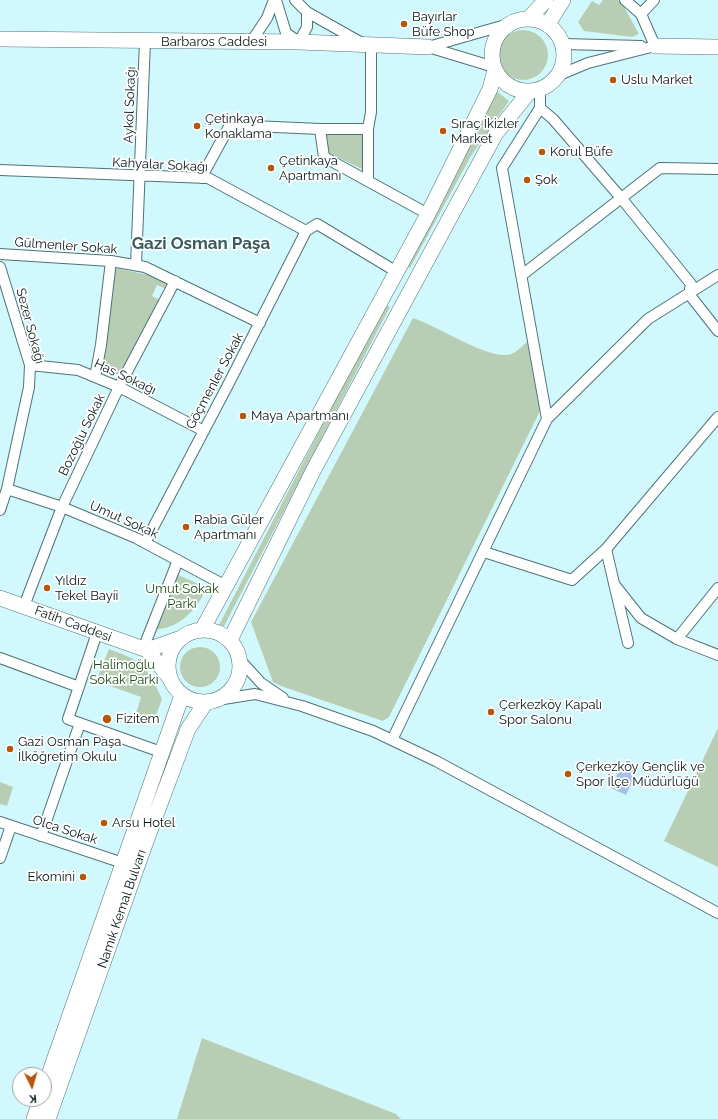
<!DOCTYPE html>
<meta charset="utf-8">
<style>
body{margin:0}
#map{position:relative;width:718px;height:1119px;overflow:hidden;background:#d1f9fd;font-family:Raleway,sans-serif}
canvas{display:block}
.north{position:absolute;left:12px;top:1067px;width:40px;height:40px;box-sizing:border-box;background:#fff;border:1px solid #9da3a3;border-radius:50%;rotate:175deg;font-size:11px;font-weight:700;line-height:16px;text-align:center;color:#09181a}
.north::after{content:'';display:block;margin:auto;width:14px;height:18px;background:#b5560a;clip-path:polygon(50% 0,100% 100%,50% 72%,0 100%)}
</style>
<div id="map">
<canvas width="718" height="1119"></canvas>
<div class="north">K</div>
</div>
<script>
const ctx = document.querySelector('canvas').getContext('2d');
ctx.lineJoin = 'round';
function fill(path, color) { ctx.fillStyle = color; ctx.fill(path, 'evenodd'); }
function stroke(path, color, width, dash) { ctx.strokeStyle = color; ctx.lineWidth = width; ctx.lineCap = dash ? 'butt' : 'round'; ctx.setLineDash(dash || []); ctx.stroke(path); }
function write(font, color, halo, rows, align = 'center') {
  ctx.font = font + ' Raleway,sans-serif'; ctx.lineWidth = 3.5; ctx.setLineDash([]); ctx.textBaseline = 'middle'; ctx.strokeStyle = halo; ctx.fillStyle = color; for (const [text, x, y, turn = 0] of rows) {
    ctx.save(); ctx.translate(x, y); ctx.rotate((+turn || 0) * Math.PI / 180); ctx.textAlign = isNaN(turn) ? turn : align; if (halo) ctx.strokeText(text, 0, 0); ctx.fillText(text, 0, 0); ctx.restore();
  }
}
fill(new Path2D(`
 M603,0h15l5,5 16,29 -7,3 -48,-6 -6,-9 14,-21 7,4z
 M498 55a25 25 0 1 1 50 0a25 25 0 1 1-50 0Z
 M494,89l15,12 -38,55 -61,112 -4,-2z
 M327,133l36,2 1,35 -35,-17 -3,-16z
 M115,268l43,9 11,5 -3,7 -9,-4 -5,11 8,4 -38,76 -20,-6z
 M385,304l5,3 -168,323 -4,-3z
 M413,318c24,8 70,38 92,37 10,0 16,-8 23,-14l12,70 -151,306 -6,4 -102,-35 -8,-4 -22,-60z
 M174,573l33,15c-11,23 -28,41 -55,42z
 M180 667a20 20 0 1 1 40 0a20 20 0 1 1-40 0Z
 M109,649c33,12 38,17 53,50l-9,25 -18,-7 6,-20 -45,-16z
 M718,728v139l-54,-26z
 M0,782l13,5 -6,19 -7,-2z
 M202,1038l194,76 5,5h-224z`), '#b8ceb4');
fill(new Path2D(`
 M623,762l15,7 -12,26 -15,-7z`), '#a8c0ed');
const street = new Path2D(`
 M276,0l10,33 13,9 8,-15v-15
 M295,0l12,12 55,31
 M625,0l16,14
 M654,0l-13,14 14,32
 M251,42l16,-24 7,-18
 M563,44l78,2
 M428,47l81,-23
 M428,47l66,20
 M557,76l31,-13 67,-17
 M540,108l13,11 69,80 69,85 -2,10 29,37
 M320,129h48v52
 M368,129l3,-17v-68
 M0,170l208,8 98,53
 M201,178l29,-53 90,4 4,28 104,57
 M306,231l11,-7 80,48
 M0,254l111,7 34,6 115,56
 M136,265l9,-224
 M0,267l30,98 -1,22 -22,102 -7,21
 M522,275l138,-107 58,1
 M30,365l48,5 41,17 85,44
 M95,377l6,-32 10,-84
 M547,419l101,-100 70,-44
 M7,489l55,18 74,31 90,48
 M145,543l84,-160 77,-152
 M606,549l22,94
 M484,552l88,28 34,-31 112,-132
 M614,584l27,34 36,21 41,-51
 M24,606l38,-99 57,-120 56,-106
 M97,633l-29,86 93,33
 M677,639l41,16
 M143,649l35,-89
 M0,658l79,29
 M241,661l20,22 22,15
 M217,700l38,-6 47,12 71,25 63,30 282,152
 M392,740l155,-321 -45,-251 38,-60v-19
 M0,822l123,41
 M41,836l39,-113
 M0,858l11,-32`);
const secondary = new Path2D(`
 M529,18l17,-18
 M492 55a36 36 0 1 1 72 0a36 36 0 1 1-72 0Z
 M548,24l15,-24
 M0,39l299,3 129,5
 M655,46l63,1
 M0,598l147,52
 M168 666a36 36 0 1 1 72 0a36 36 0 1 1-72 0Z
 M202,630l226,-416 62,-125 5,-19
 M230,640l83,-169 127,-235 56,-103 34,-42
 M147,650l34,-12
 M147,650l22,27
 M44,1089l138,-394
 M34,1119l7,-20
 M48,1119l97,-275 43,-115 18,-27`);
stroke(street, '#4e7376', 12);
stroke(secondary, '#4e7376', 16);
stroke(street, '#fff', 10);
stroke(secondary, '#fff', 15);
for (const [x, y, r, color] of [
 [404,24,4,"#b5560a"],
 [613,80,4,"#b5560a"],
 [197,126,4,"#b5560a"],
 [443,131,4,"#b5560a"],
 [542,152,4,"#b5560a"],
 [271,168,4,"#b5560a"],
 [527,180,4,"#b5560a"],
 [243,416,4,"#b5560a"],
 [186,527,4,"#b5560a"],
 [47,588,4,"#b5560a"],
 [491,712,4,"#b5560a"],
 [107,719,5,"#b5560a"],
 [10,749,4,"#b5560a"],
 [568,774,4,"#b5560a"],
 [104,823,4,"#b5560a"],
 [83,877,4,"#b5560a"]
]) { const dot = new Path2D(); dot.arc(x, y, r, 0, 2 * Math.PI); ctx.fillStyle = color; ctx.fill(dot); stroke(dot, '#fff', 1.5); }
write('13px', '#09181a', '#fff', [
 ["Bayırlar",412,17],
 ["Büfe Shop",412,32],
 ["Uslu Market",621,80],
 ["Çetinkaya",205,119],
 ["Konaklama",205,134],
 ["Sıraç İkizler",451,124],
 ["Market",451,139],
 ["Korul Büfe",550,152],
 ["Çetinkaya",279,161],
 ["Apartmanı",279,176],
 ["Şok",535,180],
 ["Maya Apartmanı",251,416],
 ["Rabia Güler",194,520],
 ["Apartmanı",194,535],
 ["Yıldız",55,581],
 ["Tekel Bayii",55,596],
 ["Çerkezköy Kapalı",499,705],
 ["Spor Salonu",499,720],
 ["Fizitem",116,719],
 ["Gazi Osman Paşa",18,742],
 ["İlköğretim Okulu",18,757],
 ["Çerkezköy Gençlik ve",576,767],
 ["Spor İlçe Müdürlüğü",576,782],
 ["Arsu Hotel",112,823],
 ["Ekomini",75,877,"right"]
], 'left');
write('13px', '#09181a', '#fff', [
 ["Barbaros Caddesi",214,42],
 ["Aykol Sokağı",130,105,-88],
 ["Kahyalar Sokağı",160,165,3],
 ["Gülmenler Sokak",66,246,4],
 ["Sezer Sokağı",30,326,75],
 ["Has Sokağı",125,377,25],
 ["Göçmenler Sokak",215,381,-62],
 ["Bozoğlu Sokak",82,435,-64],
 ["Umut Sokak",124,520,24],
 ["Fatih Caddesi",73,624,20],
 ["Olca Sokak",65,830,18],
 ["Namık Kemal Bulvarı",122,909,-71]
]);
write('13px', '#1e4f18', '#fff', [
 ["Umut Sokak",182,589],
 ["Parkı",182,604],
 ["Halimoğlu",124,665],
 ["Sokak Parkı",124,680]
]);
write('bold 17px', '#375b5e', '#fff', [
 ["Gazi Osman Paşa",201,244]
]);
</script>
